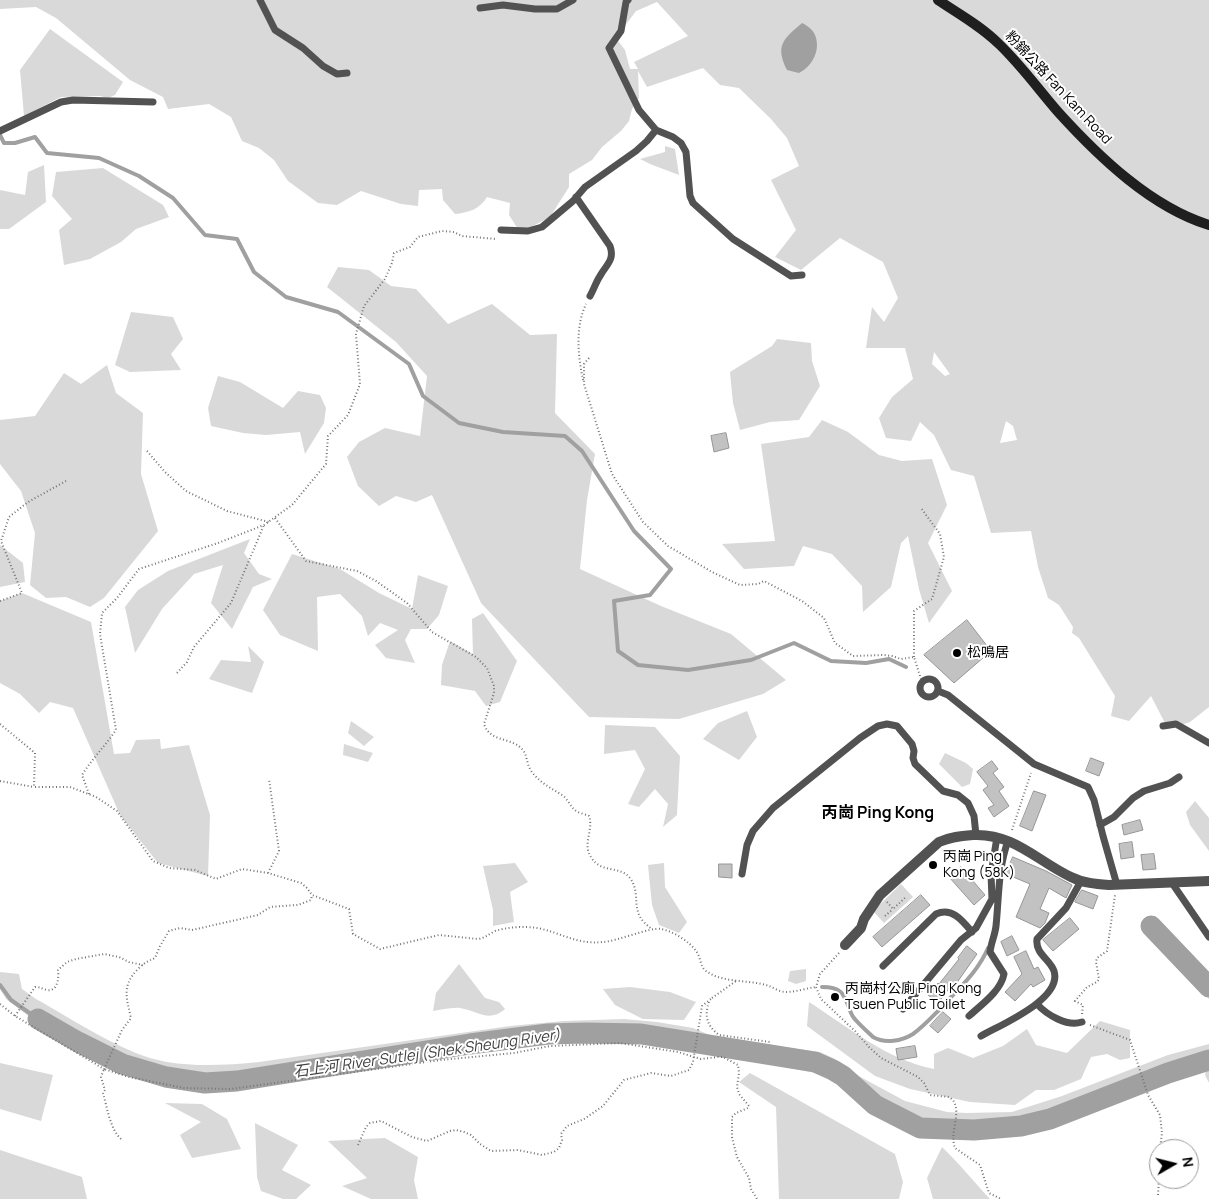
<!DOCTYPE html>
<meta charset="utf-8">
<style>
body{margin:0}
#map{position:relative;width:1209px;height:1199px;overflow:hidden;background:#fff;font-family:Manrope,sans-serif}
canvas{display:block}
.north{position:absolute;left:1149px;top:1139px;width:50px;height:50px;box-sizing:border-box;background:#fff;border:1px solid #999;border-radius:50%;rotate:82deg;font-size:14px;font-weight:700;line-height:20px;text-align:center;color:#000}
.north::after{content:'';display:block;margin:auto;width:18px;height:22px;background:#000;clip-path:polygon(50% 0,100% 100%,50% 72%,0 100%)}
</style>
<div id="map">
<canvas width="1209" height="1199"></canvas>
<div class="north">N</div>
</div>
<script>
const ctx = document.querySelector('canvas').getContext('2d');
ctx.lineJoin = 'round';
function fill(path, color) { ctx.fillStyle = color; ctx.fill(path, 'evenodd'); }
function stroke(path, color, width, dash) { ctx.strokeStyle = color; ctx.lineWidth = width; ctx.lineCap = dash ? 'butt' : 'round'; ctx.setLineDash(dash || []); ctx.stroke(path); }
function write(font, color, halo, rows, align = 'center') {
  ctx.font = font + ' Manrope,"Noto Sans TC",sans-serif'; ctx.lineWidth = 4; ctx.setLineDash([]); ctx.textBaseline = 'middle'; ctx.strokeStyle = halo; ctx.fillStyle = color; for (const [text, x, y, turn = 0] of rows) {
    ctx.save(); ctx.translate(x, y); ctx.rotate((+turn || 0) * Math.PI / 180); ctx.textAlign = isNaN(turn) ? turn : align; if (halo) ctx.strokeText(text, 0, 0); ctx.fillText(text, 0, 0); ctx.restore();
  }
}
fill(new Path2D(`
 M0,0h1209v707l-19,15 -22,7 -17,-33 -22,25 -18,-5 4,-20 -36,-58 -7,-5 1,-6 -14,-22 -11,-7 -10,-31 -7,-36 -40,2 -17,-57 -23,-6 -17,-35 -14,-13 -9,19 -25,-3 -7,-20 13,-21 21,-18 -8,-31h-39l6,-41 12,15 14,-24 -15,-36 -43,-24 -39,32 -26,-13 21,-27 -25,-50 28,-14 -12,-28 -16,-19 -32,-31 -19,-3 -17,-17 -56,19 -9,-16 1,27 -7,11 -3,12 -8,10 -19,16 -10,13 -23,14v13l-19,30 -21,11 -11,1 -9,-14 1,-12 -23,-6c-7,12 -19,16 -32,17l-12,-14 -1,-11 -23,1 -1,16 -17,-2 -40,-13 -24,14 -19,-2 -30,-22 -14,-21 -15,-12 -17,-7 -11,-24 -22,-13 -41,5 -5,-12 -33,-17 -74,-62 -20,-11 -36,2zM657,2l31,34 -54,26 4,7h-8l-5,-19 -9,-12 20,-27zM934,352l16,22 -5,2 -13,-12zM1006,421l7,5 4,14 -17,3z
 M50,29l73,53 -8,13 -7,3 -8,-2 -39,1 -37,19 -4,-46z
 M665,146l10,3 4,26 -29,-11 -10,-5 25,-7z
 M44,165l2,37 -37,27h-9v-39l25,5 3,-23z
 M103,168l60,37 6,12 -33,12 -15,13 -31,17 -26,6 -5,-35 13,-11 -20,-23 4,-24z
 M338,267l31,3 22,16 25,3 32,35 44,-20 38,31 27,-1 -2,79 40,41 -8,46 -7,69 81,37 70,28 55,46 -23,14 -84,25 -90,-2 -108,-114 -49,-108 -16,7 -20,-6 -17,10 -21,-20 -11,-29 12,-15 26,-14 35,8 7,-60 -31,-34 -69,-55z
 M131,312l42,5 10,22 -12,15 10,16 -51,2 -15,-7z
 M777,339l34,4 1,18 8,25 -21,34 -29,2 -30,8 -7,-27 -3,-31 42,-26z
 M107,365l9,28 27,20 -2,61 17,57 -54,67 -14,9 -24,-10 -20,1 -16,-13 5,-52 -14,-42 -21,-27v-44l35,-4 29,-43 17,11z
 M218,376l22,6 43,26 15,-17 22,4 6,13 -2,15 -19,31 -5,-22 -34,3 -23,-2 -32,-7 -3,-18z
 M822,420l26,12 31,23 23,6 30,-2 15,46 -19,38 24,48 -23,32 -10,-34 -11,-53 -7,7 -10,44 -28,25 -1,-26 -30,-32 -29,-8 -9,20 -50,3 -22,-25 53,-3 -14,-97 48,-7z
 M250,539l-6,14 15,21 13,5 -19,8 -21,42 -21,-26 12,-38 -29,9 -32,35 -27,44 -10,-46 13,-17 30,-19z
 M0,545l23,18 2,19 -25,5z
 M292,554l48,15 39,24 33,16 6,-34 30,11 -9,29 -12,14h-16l-6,11 10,23 -29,-5 -11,-13 23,-15 -18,-7 -12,13 -6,-20 -22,-22 -23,3 1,54 -38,-16 -17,-25z
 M22,593l69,29 23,132 16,-1 6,-13 24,-1 1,10 28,-4 21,70 -2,61 -50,-13 -38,-48 -47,-107 -23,-6 -11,11 -19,-19 -20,-11v-82z
 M483,613l34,48 -17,41 -14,4 -11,-15 -34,-6 1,-20 8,-24 23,13 -1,-35z
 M248,646l16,16 -12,31 -43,-14 12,-19 30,2z
 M747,711l10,26 -18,23 -36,-21 15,-16z
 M351,721l23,16 -10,9 -16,-13z
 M605,725l50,2 25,29 -3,59 -14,12 5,-23 -13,-15 -16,18 -11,-3 17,-35 -10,-19 -31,4z
 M344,744l29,9 -5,9 -25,-7z
 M945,753l21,10 7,6 -3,15 -8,3 -23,-23z
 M1195,801l14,17v33l-19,-26 -4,-13z
 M515,863l13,19 -18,10 4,30 -21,4v-16l-10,-44z
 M664,863l1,24 22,35 -8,11 -20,-8 -7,-20 -4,-40z
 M901,884l12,13 -29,26 -11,-12z
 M1155,916l54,56v27l-64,-69z
 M459,964l26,34 14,4 6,7c-16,14 -27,2 -45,-1 -8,-1 -19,2 -27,3l3,-18z
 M806,969v12l-10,3 -8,-3 2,-10z
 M0,972l19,2 3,15 14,10c38,21 89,56 131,63 31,5 61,3 92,0l251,-36 54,-5 60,-2 33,3 36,6 24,10 103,14 15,7 20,15 50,27 42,11 19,1 46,-1 50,-16 106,-41 41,-11v39l-4,-8 1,-6 -169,60 -51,7 -27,1 -38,-4 -48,-25 -21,-18 -31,-16 -171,-32 -38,-3 -62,3 -103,13 -177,27 -38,8h-27l-45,-7 -46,-17 -75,-42 -33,-25 -6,-10z
 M630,987l40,5 26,10 -12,18 -41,-1 -28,-14 -12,-16z
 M809,1002c39,25 78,58 125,67v-15l14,-6 25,10 30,-12 24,-17 9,16 31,8 33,-32 30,9v28l-10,2 -13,-6 -16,3 -10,22 -27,11h-18l-21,15 -45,-3 -60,-13 -35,-13 -68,-50z
 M0,1063l53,12 -12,46 -41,-12z
 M750,1073l145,81 8,28 -4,17h-120l-3,-92 -37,-25z
 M165,1103l37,1 25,15 14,30 -49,9 -12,-23 21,-13z
 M255,1123l43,22 -16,25 29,15 -15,14h-13l-22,-8 -4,-14z
 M385,1138l33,19 -4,23 4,19h-47l-29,-13 25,-8 -39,-37z
 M942,1147c17,16 32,35 48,52h-57l-6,-21z
 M0,1150l82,27 5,22h-87z`), '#d9d9d9');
fill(new Path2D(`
 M802,23c4,2 10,6 12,10 8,15 -1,33 -15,40l-12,-3c-12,-24 -4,-31 15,-47z`), '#a0a0a0');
stroke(new Path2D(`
 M0,135l4,8h11l20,-6 12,16 52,5 40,18 34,22 32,37 32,4 17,33 32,25 52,15 71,52 14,32 36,27 44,9 62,4 17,15 52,80 37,38 -21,26 -36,6 4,50 20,14 50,5 63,-10 43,-17 37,18 35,2 23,-4 17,8
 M0,985l11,15 27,19
 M822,987c24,0 22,11 30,28 2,5 17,18 21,22 12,7 29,4 40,-3 10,-7 19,-17 28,-26 17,-19 37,-36 47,-60`), '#a0a0a0', 4);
stroke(new Path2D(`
 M1151,926l58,61
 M38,1019l40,23 44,22 44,13 39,6 32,-2 233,-37 78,-10 38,-1 55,1 174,28 18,8 10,6 32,29 45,23 54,2 47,-4 29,-7 118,-46 41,-13`), '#a0a0a0', 21);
const building = new Path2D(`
 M726,433l3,15 -15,4 -3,-16z
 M967,620l24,31 -37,32 -30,-28z
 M1091,758l13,5 -5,13 -13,-5z
 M992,761l6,8 -5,4 11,14 -5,4 10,15 -15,11 -6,-9 6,-3 -11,-15 5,-4 -11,-14z
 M1034,791l12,4 -14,36 -12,-5z
 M1140,820l3,10 -19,5 -2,-10z
 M1132,842l2,15 -13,2 -2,-15z
 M1154,854l2,15 -13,1 -2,-15z
 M1013,857l33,14 26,14 -6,13 -17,-10 -9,21 9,4 -4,10 -5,5 -24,-11 14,-33 -24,-10z
 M719,864h13v14l-13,-1z
 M961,867l24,28 -11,10 -25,-28z
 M1082,890l16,6 -5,13 -18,-7z
 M921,895l9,10 -48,42 -9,-10z
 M1070,918l9,11 -26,22 -10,-11z
 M1012,936l7,14 -12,6 -6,-14z
 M967,946l10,8 -21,30 -2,-2 -16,21 -10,-8 10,-12 1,1 20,-25 -1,-1z
 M1026,951l8,18 4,-2 7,13 -12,7 -2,-3 -16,17 -10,-9 17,-18 -8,-17z
 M943,1012l8,7 -13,14 -8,-7z
 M915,1046l2,11 -19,3 -2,-11z`);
fill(building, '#c2c2c2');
stroke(building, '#969696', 1);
stroke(new Path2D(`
 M589,358l-5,6v20l28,90 31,48 25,24 44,26 28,13 18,-1 6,-3 38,20 22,17 11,25 18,13 31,-1 8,1 9,3 13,-2 7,22
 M583,380c-5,-24 -8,-53 3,-76
 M147,451l18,21 21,19 41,20 42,11
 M275,518l31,43 51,10 19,10 31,22 25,29 44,25 11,11 7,18v7l-10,31c6,18 25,13 37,24 7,6 5,17 11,24 8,11 19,16 30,23 6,4 8,11 13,15 3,3 10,4 14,6 5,14 -7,28 2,41 10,17 29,8 39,21 13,18 -3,34 22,51
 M0,601l22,-8 -21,-52 8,-24 19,-15 38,-21
 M914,657v-46l18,-12 12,-42 -4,-23 -19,-26
 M177,673l10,-11 7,-15 37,-44 33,-78
 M0,724l35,29 -1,34h36l26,10 21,14 36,50 16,7 26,2 21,9 26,-10 26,4 33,10 6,5 5,7 37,14 4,25 27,15 59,-14 39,4c7,-1 11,-5 17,-8 13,-4 29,-5 42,-3 23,4 39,17 66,14 15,-1 47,-15 58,-13 12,2 29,13 35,22 5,6 4,16 10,20 18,13 43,8 63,15 5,2 11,6 17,6 10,0 21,-4 30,-5
 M0,781l34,6
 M89,794l-7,-19c10,-16 23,-29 34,-45l-16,-96 2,-21 15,-15 22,-29 79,-26 46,-18 28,-20 34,-41 2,-28 20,-21 12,-31 -4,-50 8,-28 21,-27 7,-16 2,-10 16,-6 8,-10 24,-6 12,1 8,4 34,3
 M1012,830l19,-57
 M268,873l11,-22 -10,-72
 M887,902l6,7 13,-12
 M885,916l8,-7
 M839,953l-19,21 -4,13 5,12 34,32 14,16 12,11 37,19 6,6 6,12 19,2 4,3c9,14 -4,32 2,48l25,17 9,28 12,6
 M712,998l24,-17
 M709,1002c-5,14 -2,24 10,33l51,7
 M0,1004l15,12 89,53 18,-39 9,-12c-5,-21 -9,-33 7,-49 6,-6 10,-8 17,-11l5,-12 9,-15 11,-3 12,2 66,-15 12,-8 28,-2 13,-5 1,-5
 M1082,1014l1,-9 -8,-4 12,-14 10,-5 2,-3 -3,-17 1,-4 10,-7 8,-56
 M15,1016l20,-29c5,0 8,2 12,3 11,2 12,-13 11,-20l9,-8 9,-3 28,-5 15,3 10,5 14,3
 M1090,1025l40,15 18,55 12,20 2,18 -2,16
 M121,1139c-11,-10 -14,-32 -18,-46l2,-3 -4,-13 3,-8 25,8 55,11 47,1 210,-29 73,-7 36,-7 70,-3 58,9 23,7 17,-2h5l15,8 1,8 -2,14 2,7 10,12 -1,2 -12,5 -4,4v20l5,20 12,21 2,11 6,10
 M358,1145l8,-18 4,-4 11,-2 31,16 15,4 23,-10 6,-1 8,2 7,3 9,9 11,7 27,-1 24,5 12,-3 5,-4 3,-8 -1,-6 6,-8 17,-7 19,-13 21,-26 27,-7 20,3 18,-6 4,-8 9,-56 10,-8
 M1159,1158v8
 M1158,1195l1,-16`), '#747474', 2, [1, 2.5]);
stroke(new Path2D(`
 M260,0l15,30 28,18 20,18 14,8 10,-1
 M628,0l-2,2 -5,29 -12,17 30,62 17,20 17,7 8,6 5,9 4,44 3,7 40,36 58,37 11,-1
 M480,8l23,-3 32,4h22l16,-9
 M0,131l61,-29 12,-2 80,2
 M576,197l34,49c5,14 -4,19 -10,30 -4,6 -6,13 -10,20
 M501,230l27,1 14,-4 31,-26 12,-14 51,-36 11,-10 9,-11
 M920 688a9 9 0 1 1 18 0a9 9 0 1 1-18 0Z
 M938,691l10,4 86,69 54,23 6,13 9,36 14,49
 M1163,726l13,-2 33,19
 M1100,825l14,-8 19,-19 11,-7 26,-8 9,-6
 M742,874l5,-29 6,-14 20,-23 87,-70 18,-12 9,-2 10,2 15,18 2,7 -1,7 2,6 28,27 15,4 10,8 6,13 2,19
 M1172,883l37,54
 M883,966l53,-52c16,-7 26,6 36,18
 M1037,1004c10,11 30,23 45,18
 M903,1009l58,-69 15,-12 16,-29 -1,-25 6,-37
 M969,1016c12,-11 32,-25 35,-42l-14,-22c1,-9 5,-17 6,-26 3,-29 2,-58 12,-85
 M981,1036c19,-11 82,-37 73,-65 -4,-12 -19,-17 -17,-32l29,-31 15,-27`), '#525252', 7);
stroke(new Path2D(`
 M845,945l16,-17 3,-9 16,-24 59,-53c11,-5 22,-6 34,-7 41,-2 64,26 98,42 12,6 25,7 38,8l100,-4`), '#525252', 10);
stroke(new Path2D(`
 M938,0c21,14 43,26 61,44 22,21 40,46 60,69 40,44 92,94 150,112`), '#1f1f1f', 10);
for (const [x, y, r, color] of [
 [957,653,5,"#000"],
 [933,865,5,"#000"],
 [835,997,5,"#000"]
]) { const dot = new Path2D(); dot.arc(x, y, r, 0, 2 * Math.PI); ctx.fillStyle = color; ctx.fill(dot); stroke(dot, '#fff', 2); }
write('14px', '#000', '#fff', [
 ["粉錦公路 Fan Kam Road",1058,88,47]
]);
write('14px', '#000', '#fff', [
 ["松鳴居",967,653],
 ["丙崗 Ping",943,857],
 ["Kong (58K)",943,873],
 ["丙崗村公廁 Ping Kong",845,989],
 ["Tsuen Public Toilet",845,1005]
], 'left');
write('italic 15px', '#414141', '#fff', [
 ["石上河 River Sutlej (Shek Sheung River)",427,1054,-8]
]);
write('bold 16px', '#000', '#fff', [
 ["丙崗 Ping Kong",878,814]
]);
</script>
